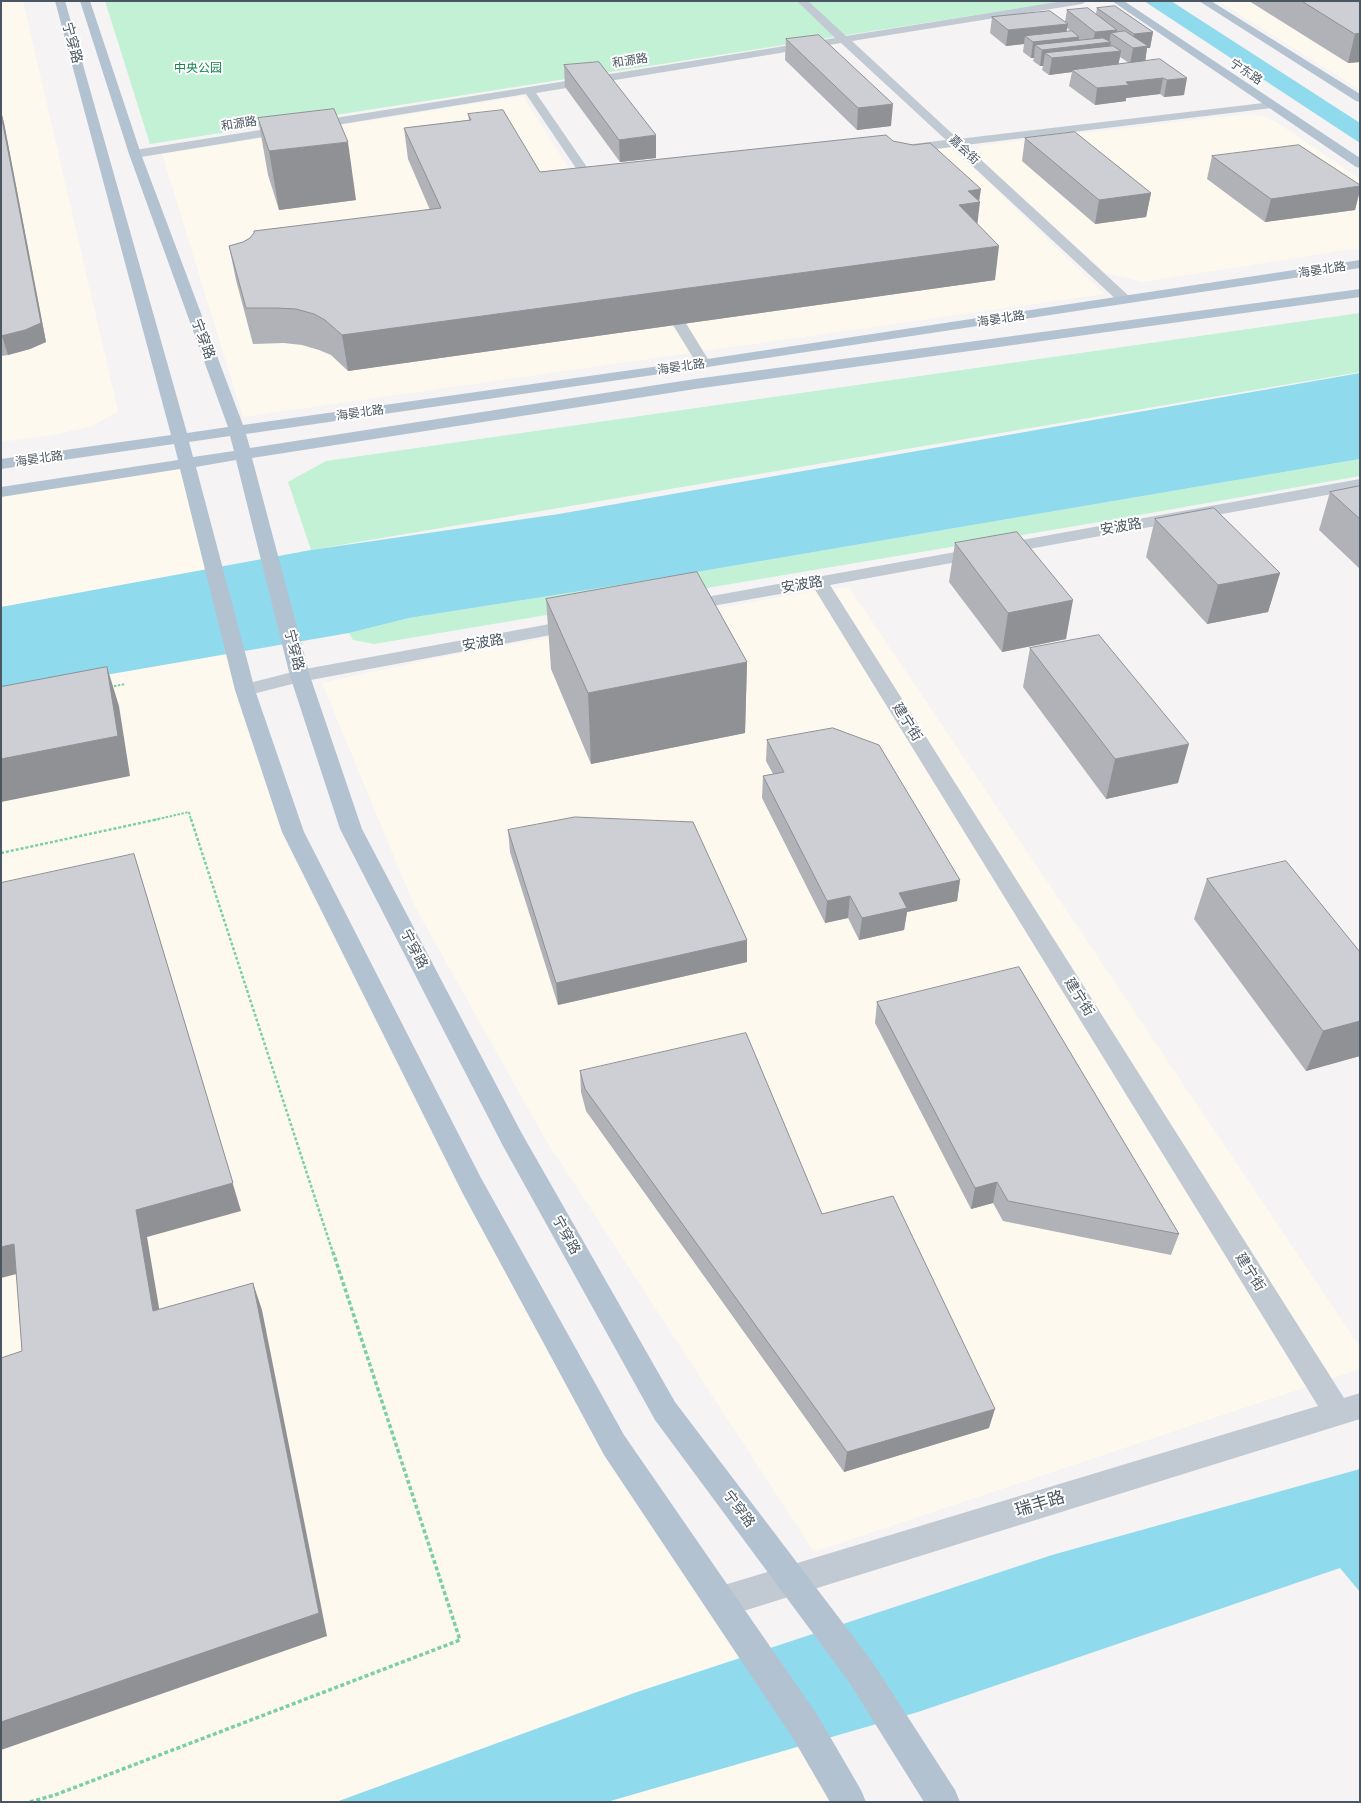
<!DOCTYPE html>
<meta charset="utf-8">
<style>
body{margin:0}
#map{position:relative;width:1361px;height:1803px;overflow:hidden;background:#f5f3f3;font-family:"Alegreya Sans",sans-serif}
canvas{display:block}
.frame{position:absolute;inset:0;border:2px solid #4a5661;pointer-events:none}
</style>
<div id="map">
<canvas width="1361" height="1803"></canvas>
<div class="frame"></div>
</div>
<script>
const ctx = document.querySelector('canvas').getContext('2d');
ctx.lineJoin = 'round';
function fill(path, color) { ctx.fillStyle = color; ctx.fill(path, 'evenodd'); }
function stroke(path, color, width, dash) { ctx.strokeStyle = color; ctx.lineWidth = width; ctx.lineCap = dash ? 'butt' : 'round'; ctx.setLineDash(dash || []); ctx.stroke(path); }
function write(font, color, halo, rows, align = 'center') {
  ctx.font = font + ' "Alegreya Sans","Noto Sans SC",sans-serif'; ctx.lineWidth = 4; ctx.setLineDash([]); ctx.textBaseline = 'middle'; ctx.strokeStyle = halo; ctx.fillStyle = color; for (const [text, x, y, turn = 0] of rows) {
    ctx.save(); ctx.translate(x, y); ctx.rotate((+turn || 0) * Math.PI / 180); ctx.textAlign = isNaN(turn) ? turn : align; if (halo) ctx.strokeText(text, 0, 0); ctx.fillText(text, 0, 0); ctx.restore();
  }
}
fill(new Path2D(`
 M1,1h22l95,410 -27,16 -45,9 -45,6z
 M1218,1h142v89z
 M523,96l60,95 369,-44 152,147 -861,123 -81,-263z
 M1247,114l16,2 15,7 82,56v69l-217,34 -37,-9 -132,-119 6,-8 19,-3z
 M187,463l106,369 321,613 235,357h-848v-1310z
 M849,587l511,760v22l-546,183 -270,-415 -130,-232 -92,-222 119,-26 379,-67z`), '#fdf9ef');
fill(new Path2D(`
 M105,1h960l-915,143z
 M1360,313v59l-1049,178 -23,-68 38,-21z
 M1360,459v17l-249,44 -737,124 -21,-4 -4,-7 60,-15 229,-36z`), '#c3f1d5');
fill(new Path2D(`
 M1144,1h27l189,122v20z
 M1360,373v86l-722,123 -229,36 -60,15 -348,60v-86l310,-57 248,-36z
 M1360,1469v123l-20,-24 -422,144 -311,90h-271l298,-109 418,-138z`), '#90daee');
stroke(new Path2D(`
 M110,687l15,-3
 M154,820l35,-8 2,8`), '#7ad0a6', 2, [2.5, 1.5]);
stroke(new Path2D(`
 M191,819l142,434
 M1,853l158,-34`), '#7ad0a6', 2.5, [3, 2]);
stroke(new Path2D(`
 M30,1802l25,-7 405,-155 -127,-388`), '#7ad0a6', 3.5, [4, 2.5]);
fill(new Path2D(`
 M797,1h11l38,35 217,-35h24l-5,3 -230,37 106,98 314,-37 6,3 -6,3 -307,37 165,152 2,3 -2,3h-10l-168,-156 -48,6 -4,-1 -2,-3 2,-3 4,-1 42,-5 -105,-97 -305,50 68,99 -2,3h-8l-68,-101 -391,64 -4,-1 -2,-3 2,-3 4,-1 700,-112z
 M664,295l5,1 2,3 40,65 -2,3 -5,1 -5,-1 -2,-3 -40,-65 2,-3z
 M1360,479v10l-530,96 514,813 16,-5v26l-639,199 -11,-5 -5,-11 5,-11 11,-5 597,-180 -504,-818 -130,23 -6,-1 -3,-4 3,-4 6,-1z
 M577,619l6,2 3,4 -3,4 -283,53 -55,14 -7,-2 -3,-4 3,-4 62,-16z`), '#c1cad2');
fill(new Path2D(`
 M55,1h10l122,432 41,-6 -99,-273 -49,-153h10l51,153 102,271 438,-62 679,-103v8l-679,103 -435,63 4,14 445,-69 665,-90v8l-665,92 -443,69 58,218 52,153 159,303 154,270 196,258 84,130 5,12h-36l-75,-120 -194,-262 -152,-274 -163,-317 -50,-153 -54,-216 -40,7 59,223 49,142 177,346 143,257 194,281 43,74 5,12h-36l-36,-62 -190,-285 -141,-261 -181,-362 -47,-142 -55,-221 -179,28v-10l177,-27 -4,-16 -173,25v-10l170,-24zM230,436l4,15 -41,6 -4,-15z
 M1112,1h12l236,157v10l-4,-1z
 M1199,1h12l149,93v8l-4,-1z`), '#b3c2d1');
fill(new Path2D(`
 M1249,1h111v61l-12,1z
 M1097,8l56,24 -3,16h-3l-2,13 39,34 -20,2 -4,-3 -34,4v3l-31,4 -26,-19 3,-14 -23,3 -7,-5 1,-4h-3l-7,-5 1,-3h-3l-8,-6 1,-8 -18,2 -16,-13 2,-16 73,5 2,-12 29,4zM1067,28l4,3 -5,1zM1120,57l9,6 -11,1z
 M786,39l105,87 -34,4 -72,-70z
 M564,65l92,93 -36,4 -55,-75z
 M1,111l3,12 42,219 -16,7 -22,6 -7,1z
 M468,114l72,58 353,-31 86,60 -2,23 18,56 -647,91 -17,-16 -12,-5 -17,-5 -18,-2 -31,1 -17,-64 -7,-34 14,-4 7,-4 4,-5 176,-23 -22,-51 -4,-31 65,-8z
 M258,118l98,82 -77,10 -11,-35z
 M1025,138l126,55 -5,24 -51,7 -73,-63z
 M1212,156l148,29v5l-5,20 -90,12 -58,-43z
 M1360,486v83l-41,-39 11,-38z
 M1155,519l125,54 -12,39 -61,12 -61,-67z
 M955,543l111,96 -64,13 -53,-70z
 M546,599l201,63 -2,71 -154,31 -40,-95z
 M1030,648l148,135 -72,16 -83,-112z
 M767,740l193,140 -3,21 -50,11 -3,18 -45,10 -11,-22 -23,5 -63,-125 1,-22 10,-2 -7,-13z
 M508,830l239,110v22l-189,43 -48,-153z
 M1207,879l153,73v104l-54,15 -112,-152z
 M877,1002l302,232 -8,21 -168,-34 -10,-18 -22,6 -96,-186z
 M580,1071l242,143 167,214 -145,44 -258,-361 -5,-19z`), '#b0b2b7');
fill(new Path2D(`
 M1068,24l-3,14 14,-1 -1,9 15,-2 2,-12 22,-2 -1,7 -5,-4 -2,10 2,-1 -2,10 12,-1 -3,16 -46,3v2l-23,3 3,-17 -7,-5 -2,13h-3l2,-16 -7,-5 -1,13h-3l2,-16 -8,-6 -1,8 -18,2 2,-16z
 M1153,32l-3,16h-3l-2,15 -15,1 3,-16 -1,-1 2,-13z
 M1360,33v29l-12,1 7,-29z
 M1163,78l-3,16 -34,4v3l-31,4 2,-17 29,-6z
 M1187,78l-3,17 -20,2 3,-17z
 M893,104l-2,22 -34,4 1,-22z
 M1,111l3,12 42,219 -16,7 -22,6 -6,-19z
 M656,135v23l-36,4 -1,-22z
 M348,142l8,58 -77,10 -10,-59z
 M1360,186v4l-5,20 -90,12 6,-23z
 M981,189l-2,13h1l-4,33 -17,-30 9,-14z
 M1151,193l-5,24 -51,7 4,-24z
 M999,246l-4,34 -647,91 -6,-36z
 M1280,573l-12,39 -61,12 11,-39z
 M1073,600l-7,39 -64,13 6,-39z
 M747,662l-2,71 -154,31 -3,-71z
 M107,667l12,39 11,70 -129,26v-43z
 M1189,744l-11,39 -72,16 9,-40z
 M134,854l107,357 -94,26 17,100 -11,-26 -17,-101z
 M960,880l-3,21 -50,11 -3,18 -45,10 3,-22 37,-25z
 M850,896l-2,22 -23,5 2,-22z
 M747,940v22l-189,43 -2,-22z
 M1360,1021v35l-54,15 17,-40z
 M997,1182l-4,21 -22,6 4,-21z
 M14,1244l14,27 -27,7v-31z
 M253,1283l9,27 65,326 -326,114v-28z
 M995,1409l-6,19 -145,44 3,-20z`), '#909195');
const building = new Path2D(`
 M1302,1h58v32l-5,1z
 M1115,6l38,26 -19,2 -37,-26z
 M1088,8l29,22 -22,2 -28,-22z
 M1050,11l18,13 -60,6 -16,-13z
 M1072,31l7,6 -46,5 -8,-6z
 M1125,31l23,15 -15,2 -22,-15z
 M819,35l74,69 -35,4 -72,-69z
 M1103,38l8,4 -69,8 -7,-5z
 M1113,46l8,5 -69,7 -7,-5z
 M1160,59l27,19 -20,2 -4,-2 -37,4 3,3 -32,3 -25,-18z
 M599,62l57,73 -37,5 -55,-75z
 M334,109l14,33 -79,9 -11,-33z
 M503,110l37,62 346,-37 7,6 20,4 17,-2 51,46 -13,2 12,11 -21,3 40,41 -657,89 -17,-15 -11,-6 -18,-5 -19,-1h-31l-17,-62 14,-4 7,-4 4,-5v-2l187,-23 -37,-80 67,-8 -3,-6z
 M1,114l40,209 -16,7 -24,6z
 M1075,132l76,61 -52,7 -74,-62z
 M1299,145l61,40v1l-89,13 -59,-43z
 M1360,486v33l-30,-27z
 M1214,508l66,65 -62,12 -63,-66z
 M1017,532l56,68 -65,13 -53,-70z
 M697,572l50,90 -159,31 -42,-94z
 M1099,635l90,109 -74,15 -85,-111z
 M107,667l11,69 -117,23v-72z
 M833,728l46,17 81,135 -61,13 8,15 -45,10 -12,-22 -23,5 -64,-125 21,-4 -17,-32z
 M575,817l118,5 54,118 -191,43 -48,-153z
 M134,854l99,329 -97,27 17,101 100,-28 66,330 -318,109v-364l21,-7 -8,-107 -13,3v-364z
 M1286,861l74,91v69l-37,10 -116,-152z
 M1019,967l160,267 -171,-33 -11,-19 -22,6 -98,-186z
 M746,1033l76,181 71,-18 102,213 -148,43 -262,-363 -5,-18z`);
fill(building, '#cdcfd5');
stroke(building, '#909195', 1);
write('12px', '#4a5661', '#fff', [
 ["和源路",630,61,-9],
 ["宁东路",1246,72,34],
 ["和源路",239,124,-9],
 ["嘉会街",964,150,43],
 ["海晏北路",1322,270,-9],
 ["海晏北路",1001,319,-9],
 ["海晏北路",681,367,-8],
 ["海晏北路",360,413,-8],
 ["海晏北路",39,459,-8]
]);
write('12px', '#17864f', '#fff', [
 ["中央公园",198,68]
]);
write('14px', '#4a5661', '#fff', [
 ["宁穿路",72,43,75],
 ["宁穿路",203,339,70],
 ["安波路",1121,527,-10],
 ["安波路",802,585,-10],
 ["安波路",483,643,-10],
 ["宁穿路",294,650,76],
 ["建宁街",907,722,58],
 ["宁穿路",414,949,63],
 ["建宁街",1079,997,58],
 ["宁穿路",566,1235,61],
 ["建宁街",1250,1272,58],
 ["宁穿路",739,1509,53]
]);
write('17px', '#4a5661', '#fff', [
 ["瑞丰路",1040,1504,-17]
]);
</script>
